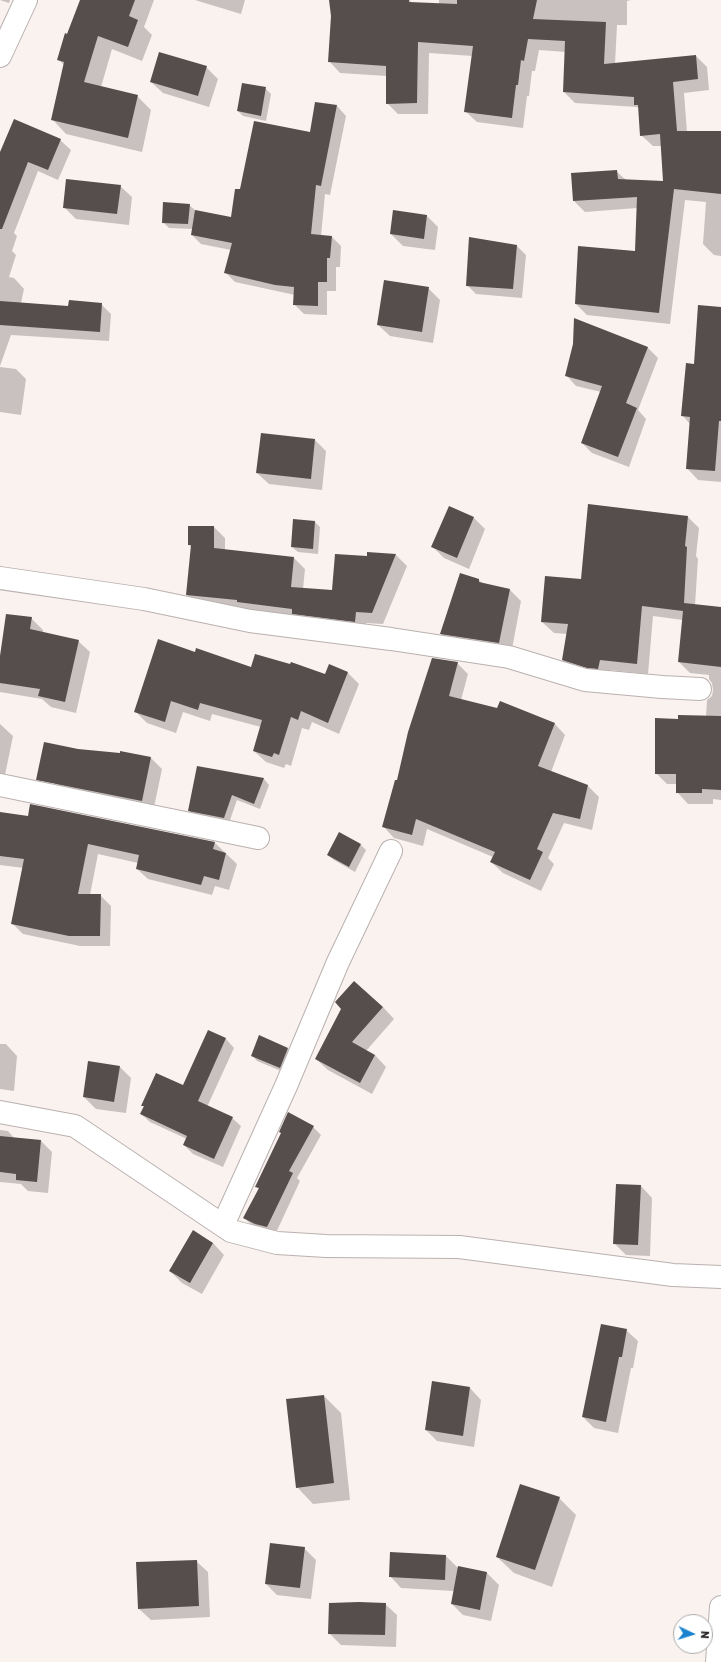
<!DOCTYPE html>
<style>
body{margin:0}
#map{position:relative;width:721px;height:1662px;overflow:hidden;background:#faf2ef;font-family:Rubik,sans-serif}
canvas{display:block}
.north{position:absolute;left:673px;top:1614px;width:40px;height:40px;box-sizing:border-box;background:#fff;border:1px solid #a9a8a8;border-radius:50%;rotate:94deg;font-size:11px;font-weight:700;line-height:16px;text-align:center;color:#292625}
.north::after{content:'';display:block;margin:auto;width:14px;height:18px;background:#1a83cd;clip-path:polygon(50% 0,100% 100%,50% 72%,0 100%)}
</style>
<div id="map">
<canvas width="721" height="1662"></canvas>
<div class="north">N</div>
</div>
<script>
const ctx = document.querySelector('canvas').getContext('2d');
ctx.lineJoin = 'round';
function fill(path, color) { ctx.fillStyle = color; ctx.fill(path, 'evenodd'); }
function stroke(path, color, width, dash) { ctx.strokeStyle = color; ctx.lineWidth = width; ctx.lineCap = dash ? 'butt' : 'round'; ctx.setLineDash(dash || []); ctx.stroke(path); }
fill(new Path2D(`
 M0,0h10l-1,3z
 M81,0h73l-10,27 8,8 -10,26 -30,-12 -11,38 36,9 14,14 -9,42 -76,-18 -14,-15 12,-54 -5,-5z
 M195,0h50l-4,14z
 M330,0h80l1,3 28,1v-4h192l-4,1v24h-10l-2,39 81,-8 11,11 2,23 -25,3 3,39h34v124l-7,-1 -11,-11 3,-42 -21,-2 -15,124 -83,-9 -11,-11 60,-52 1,-44 -52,4 -11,-11 42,-30 10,9 38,2 -2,-36h-9l-12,-11 -1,-26 -3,-2 -62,-4 -11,-11 2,-40 -27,-2 -4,21h-3l-3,25h-2l-4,32 -46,-6 -12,-11 8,-55 -44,-3 -1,61h-30l-11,-11v-27l-47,-3 -11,-12 3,-45z
 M206,67l12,12 -9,28 -46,-14 -12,-11z
 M265,88l6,6 -5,27 -23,-5 -5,-5z
 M337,106l9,10 -16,79 -5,-1 -4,42 11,1 9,9 -1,21h-4v24h-9v24l-23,-1 -10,-10 1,-9 -60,-13 -9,-9 5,-23 -30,-6 -9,-9 1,-6 -24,-1 -6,-6 26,-17 6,5 37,8 9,-28 70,-57z
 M60,140l11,10 -13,30 -20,-9 -24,62 3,3 -5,15 4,4 -7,22 5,1 10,11 -3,14 48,4 32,-3 10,10 -2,27 -98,-6 -11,31v-211z
 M120,186l12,11 -3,28 -53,-6 -12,-12z
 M427,216l11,11 -3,23 -32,-4 -12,-12z
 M470,238l47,8 9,9 -4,43 -46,-4 -9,-9z
 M428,288l12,12 -7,43 -43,-7 -12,-11z
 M721,308v174l-23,-2 -11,-12 3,-44 -8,-9 12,-50z
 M647,347l11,11 -20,52 8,9 -17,48 -37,-14 -10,-10 19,-51 -25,-6 -10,-11z
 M0,367l16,2 10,10 -5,36 -21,-3z
 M315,440l11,11 -4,39 -53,-6 -12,-11z
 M449,507l25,11 11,11 -16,40 -25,-11 -11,-11z
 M688,517l11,11 -3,28 2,3 -3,46 26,3v192l-8,-1v5h-25l-11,-12v-8h-10l-11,-11 22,-53 28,-3 1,-17 5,-4 1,-6 -1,-7 -3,-4v-4l-19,-2 -11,-11 4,-42 -30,-4 -5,58 -38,-4 -1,9 -34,-8 -12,-11 5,-26 -14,-1 -12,-11 40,-42z
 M315,522l5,5 -2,27 -20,-2 -6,-5z
 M189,527h25l11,11v12l69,8 11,11 -2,20 30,2 35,-34v-3l28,1 11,11 -24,58 -17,-1 -1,9 -167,-27 -11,-10 5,-47 -3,-3z
 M479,580l4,4 27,6 11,11 -10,53 -58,-9 -12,-11z
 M31,618l12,12v3l35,8 12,11 -14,61 -25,-6 -9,-8 -42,-7v-35z
 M196,653l56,15 73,7 5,-10 18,8 11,11 -20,50 -27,-12 -3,8 -7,-2 -11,38 -5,-2 -2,4 -18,-6 -12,-11 7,-24 -49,-13 -2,7 -27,-9 -7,21 -29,-10 -11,-11z
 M457,663l11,11 -7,26 93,23 11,12 -14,37 37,14 11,11 -7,33 -28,-7 -16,35 6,6 -13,27 -38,-18 -12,-11 2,-5 -66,-28 -4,17 -29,-8 -11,-12 14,-44z
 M0,724l13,12 -8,39 -5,-1z
 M77,750l73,7 12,12 -9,43 -86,-17 -12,-12z
 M198,767l66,12 5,6 -9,24 -23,-9 -8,23 -35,-7 -5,-6z
 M31,805l184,38 22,21 -8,26 -14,-4 -3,9 -64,-16 -11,-10 1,-6 -40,-9 -8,41h10l11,11 -1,40h-30l-57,-12 -11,-11 12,-55 -24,-3v-52l29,4z
 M340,833l21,12 5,5 -11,22 -21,-12 -6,-5z
 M383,1007l11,12 -28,32 9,4 11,12 -14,27 -44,-24 -12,-11z
 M209,1031l17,8 8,9 -27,59 25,11 9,8 -18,41 -30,-13 -9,-9 3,-6 -37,-17 -9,-8 3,-7 -1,-1 41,-20z
 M260,1037l28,12 6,5 -8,19 -29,-12 -5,-6z
 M0,1044h6l11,12 -3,35 -14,-2z
 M120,1067l11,11 -5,35 -30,-4 -12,-12z
 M313,1127l8,8 -24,43 3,3 -25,54 -23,-10 -8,-7 15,-29 -3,-3z
 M0,1130l8,1 6,7 27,3 11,11 -4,41 -20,-2 -7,-7 -21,-2z
 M641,1186l11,12 -2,58 -24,-1 -12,-12z
 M193,1232l20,11 11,12 -22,39 -20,-11 -12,-12z
 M626,1330l12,11 -5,27h-2l-13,65 -24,-5 -11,-11z
 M470,1388l11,12 -7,47 -37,-6 -11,-11z
 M324,1396l17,17 9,87 -37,4 -16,-17z
 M559,1498l17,17 -24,72 -38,-14 -17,-16z
 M304,1548l12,12 -5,39 -34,-4 -11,-11z
 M391,1553l55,3 13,13v-2l28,6 12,12 -8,36 -28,-6 -11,-11 2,-13 -53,-3 -11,-12z
 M196,1561l12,11 2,45 -59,3 -12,-11z
 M385,1604l12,11 -1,32 -55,-2 -12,-12z`), '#0003');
fill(new Path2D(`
 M80,0h55l-6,16 9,4 -10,27 -30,-11 -14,46 54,13 -10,43 -77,-18 13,-58 -7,-2 8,-27 2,1z
 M329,0h80v2l48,2v-4h80l-4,19 73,3 -2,42 92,-9 2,24 -25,3 4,49h44v63l-47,-5 -15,124 -84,-9 3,-58 57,5 2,-54 -64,4 -2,-28 46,-3 1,9 45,2 -3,-47 -20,2 -2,-31h-4v-8l-71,-5 2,-51 -37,-2 -4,22 -3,-1 -3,25h-2l-4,33 -48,-6 9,-66 -55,-4 -1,61 -31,1v-38l-58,-4 3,-46z
 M159,52l48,14 -9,30 -48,-14z
 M242,83l24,4 -5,29 -24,-5z
 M315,102l22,3 -16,81 -5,-1 -5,49 21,2 -2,22h-3v24h-9v24l-25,-1 1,-18 -19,-2 -51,-12 8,-30 -41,-8 4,-25 36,7 4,-28h5l14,-68 56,11z
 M14,119l47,20 -13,31 -20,-8 -26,67h-2v-77z
 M66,179l55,6 -4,29 -54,-6z
 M163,202l27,2 -2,20 -26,-1z
 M393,210l34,5 -3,24 -34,-5z
 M469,237l48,8 -4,44 -47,-3z
 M384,280l45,7 -7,45 -45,-7z
 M69,300l33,3 -2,29 -100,-7v-24l68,5z
 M698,305l23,2v114h-2l-4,50 -29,-2 4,-52 -9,-1 5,-53 8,1z
 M574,318l74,29 -22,56 11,5 -19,49 -37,-14 21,-57 -37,-10 8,-32z
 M261,433l54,6 -4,40 -55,-6z
 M588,504l100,12 -3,30 2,1 -3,56 37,4v60l-43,-5 5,-51 -41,-5 -5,58 -37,-4 -2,9 -11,-1 -25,-8 6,-36 -27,-2 4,-46 36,3z
 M449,506l25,11 -17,41 -26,-11z
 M293,519l22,2 -2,28 -22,-2z
 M188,526h26v22l80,9 -3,30 41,3 3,-36 32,2v-4l29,2 -24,59 -16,-1 -1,10 -63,-8v-5l-55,-7v-2l-51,-5 5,-50h-3z
 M460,573l19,6v3l31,7 -11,54 -59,-9z
 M6,614l26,3 -2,12 49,11 -14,62 -27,-6 2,-7 -40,-6v-27z
 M158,639l37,13 1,-4 55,19 4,-13 35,10 1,-2 34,12 4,-10 19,8 -20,51 -27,-12 -3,9 -7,-3 -12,38 -5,-2 -2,4 -19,-6 9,-31 -62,-17 -2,7 -27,-9 -6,21 -31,-10z
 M432,658l26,4 -9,34 48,12 3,-7 55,22 -17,43 50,19 -8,34 -27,-6 -16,36 6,3 -13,28 -40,-18 5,-10 -79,-33 -4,16 -30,-8 13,-47h2l11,-48z
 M678,715l43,1v74l-19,-1v4h-26v-19h-21v-56l23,1z
 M44,742l34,7 42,4v-2l31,6 -9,44 -106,-21z
 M197,766l67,12 -10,26 -22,-9 -8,23 -36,-7z
 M30,804l185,38 -2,7 13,4 -7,27 -15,-4 -3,9 -65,-16 3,-14 -51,-11 -10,50h23l-1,42h-31l-58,-12 13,-65 -24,-3v-44l28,4z
 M339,832l22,12 -12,23 -22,-12z
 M354,981l29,26 -31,35 23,13 -15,28 -45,-24 26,-50 -6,-7z
 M208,1030l18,8 -28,63 35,16 -19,42 -31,-14 4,-9 -47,-22 4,-8h-3l15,-33 27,12z
 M259,1035l29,13 -8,20 -29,-12z
 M88,1061l32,5 -6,36 -31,-5z
 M288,1112l26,14 -25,45 4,2 -26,54 -12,-3 -12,-6 16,-30 -4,-1 26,-54 -2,-1z
 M0,1136l41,4 -4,42 -21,-2v-6l-16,-2z
 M616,1184l25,1 -3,60 -25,-1z
 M193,1230l20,13 -23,40 -21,-12z
 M601,1324l26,5 -5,28h-3l-13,65 -24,-5z
 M432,1381l38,6 -7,49 -38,-6z
 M324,1395l10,88 -38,5 -10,-89z
 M520,1484l40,13 -25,73 -39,-13z
 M270,1543l35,4 -5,41 -35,-4z
 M390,1552l56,3 -1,25 -56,-3z
 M197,1560l2,46 -61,3 -2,-47z
 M458,1566l29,6 -7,38 -29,-6z
 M359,1602l27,1 -1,32 -57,-1 1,-31z`), '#554e4c');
const street = new Path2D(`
 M0,56l26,-56
 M0,578l144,21 106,22 141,18 118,18 76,23 77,7 38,2
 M0,785l258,53
 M0,1112l75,14 156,105 46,12 49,3 133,1 214,28 48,2
 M223,1225l63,-139 52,-124 53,-111
 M717,1662l4,-55`);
stroke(street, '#b9b1af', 24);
stroke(street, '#fff', 22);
</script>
